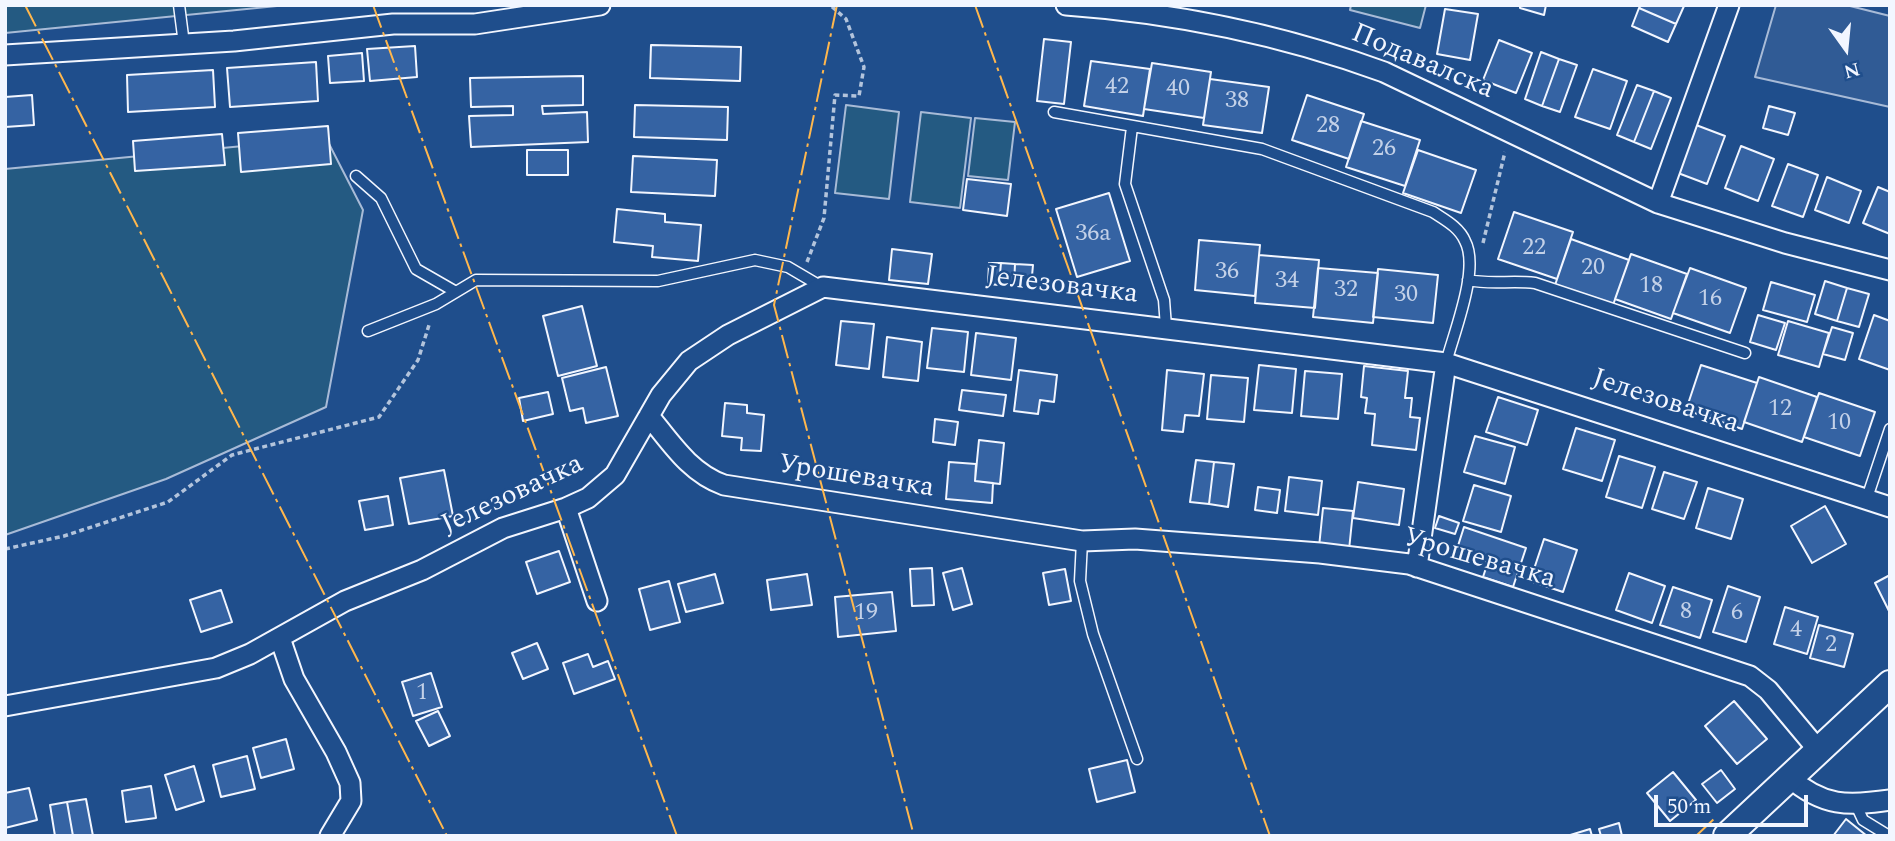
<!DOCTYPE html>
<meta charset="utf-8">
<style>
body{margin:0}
#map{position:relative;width:1895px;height:841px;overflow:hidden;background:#1f4e8c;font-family:Spectral,serif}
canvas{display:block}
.frame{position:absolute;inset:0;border:7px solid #f2f6ff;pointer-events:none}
.north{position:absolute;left:1811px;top:14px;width:70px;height:70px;-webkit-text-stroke:5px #1f4e8c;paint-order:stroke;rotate:165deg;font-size:19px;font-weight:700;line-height:28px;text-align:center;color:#f2f6ff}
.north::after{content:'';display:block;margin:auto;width:24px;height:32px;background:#f2f6ff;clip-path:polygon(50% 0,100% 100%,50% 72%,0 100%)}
.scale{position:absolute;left:1654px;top:795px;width:154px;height:32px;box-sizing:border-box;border:4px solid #f2f6ff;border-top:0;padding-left:9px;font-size:21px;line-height:24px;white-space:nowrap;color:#f2f6ff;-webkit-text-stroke:5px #1f4e8c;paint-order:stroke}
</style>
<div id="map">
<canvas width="1895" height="841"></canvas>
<div class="frame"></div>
<div class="north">N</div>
<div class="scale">50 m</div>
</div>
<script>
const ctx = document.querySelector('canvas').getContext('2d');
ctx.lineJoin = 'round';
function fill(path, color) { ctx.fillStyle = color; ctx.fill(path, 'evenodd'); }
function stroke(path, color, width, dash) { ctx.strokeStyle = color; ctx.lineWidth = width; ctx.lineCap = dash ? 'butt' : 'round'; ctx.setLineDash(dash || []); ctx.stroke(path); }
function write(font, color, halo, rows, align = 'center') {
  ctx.font = font + ' Spectral,serif'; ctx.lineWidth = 5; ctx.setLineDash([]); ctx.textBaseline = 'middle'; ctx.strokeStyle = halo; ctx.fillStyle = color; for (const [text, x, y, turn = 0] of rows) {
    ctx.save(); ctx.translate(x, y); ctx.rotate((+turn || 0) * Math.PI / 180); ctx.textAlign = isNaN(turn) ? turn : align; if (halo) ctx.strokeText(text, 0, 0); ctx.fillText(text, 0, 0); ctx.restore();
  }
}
const green = new Path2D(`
 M5,5h282l-282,28z
 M1351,5h75l-6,23 -70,-18z
 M846,105l53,7 -10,87 -54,-6z
 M921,112l50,6 -11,90 -50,-6z
 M975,118l40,4 -7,58 -40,-4z
 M326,138l37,72 -37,197 -160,72 -161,56v-366z`);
fill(green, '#245a82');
stroke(green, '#a8bbd7', 2);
const parking = new Path2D(`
 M1776,5h70l44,11v91l-135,-30z`);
fill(parking, '#305b95');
stroke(parking, '#a8bbd7', 2);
const building = new Path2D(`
 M1520,5h26l-2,10 -24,-7z
 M1641,5h41l2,1 -8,18 -37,-16z
 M1639,8l37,16 -8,18 -36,-16z
 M1445,9l33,5 -8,46 -33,-6z
 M1044,39l27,3 -7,62 -27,-3z
 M1499,40l33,13 -16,40 -33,-13z
 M651,45l90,2 -1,34 -90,-3z
 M415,46l2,31 -47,4 -3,-32z
 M1541,52l18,7 -17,47 -17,-7z
 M362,53l2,28 -34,2 -2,-27z
 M1559,59l18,6 -17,47 -18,-6z
 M1091,61l59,8 -7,47 -59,-10z
 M316,62l2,39 -88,6 -3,-39z
 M1152,63l59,9 -7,46 -60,-9z
 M1593,69l34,12 -17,48 -35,-12z
 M213,70l2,37 -87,5 -1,-37z
 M583,76v29l-41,1 1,8 44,-2 1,30 -117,5 -2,-31 44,-1v-9l-42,1 -1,-29z
 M1210,79l59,8 -7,46 -59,-8z
 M1637,85l17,6 -20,51 -17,-7z
 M1654,91l17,7 -20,51 -17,-7z
 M32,95l2,30 -29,2v-30z
 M1307,95l57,19 -15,45 -57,-19z
 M635,105l93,2 -1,33 -93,-3z
 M1769,106l26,7 -7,22 -25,-7z
 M1361,121l59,19 -15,46 -59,-19z
 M1696,125l29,11 -18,48 -29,-11z
 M328,126l3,38 -90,8 -3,-39z
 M222,134l3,31 -90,6 -2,-30z
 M1741,146l33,13 -16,42 -33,-13z
 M527,150h41v25h-41z
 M1418,150l58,20 -15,43 -58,-20z
 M633,156l84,4 -2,36 -84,-4z
 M1788,164l30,11 -15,42 -31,-11z
 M1827,177l34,14 -12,32 -34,-13z
 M967,179l44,5 -4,32 -44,-6z
 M1878,187l12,5v42l-27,-11z
 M1109,193l21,68 -53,16 -21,-68z
 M617,209l48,5v8l36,3 -3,36 -46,-4 1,-11 -39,-4z
 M1514,212l59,20 -16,47 -59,-20z
 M1571,239l58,21 -16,45 -58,-20z
 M1199,240l61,5 -5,51 -60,-6z
 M892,249l40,5 -4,30 -39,-4z
 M1631,254l56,20 -16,45 -56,-20z
 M1259,255l60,5 -4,48 -60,-5z
 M989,263h12l-2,22 -11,-1z
 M1001,263l14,1 -1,22 -15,-1z
 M1015,264l18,1 -2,22 -17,-1z
 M1318,268l60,5 -5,50 -60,-6z
 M1690,268l56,20 -16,45 -57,-20z
 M1378,269l60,6 -5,48 -60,-6z
 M1825,281l22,7 -10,33 -22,-7z
 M1771,282l44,13 -8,27 -44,-12z
 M1847,288l22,6 -10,33 -22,-6z
 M582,306l15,60 -39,10 -15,-60z
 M1758,315l27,8 -9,27 -26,-8z
 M1874,315l16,6v49l-31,-11z
 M841,321l33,3 -5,45 -33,-4z
 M1788,321l41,12 -10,34 -41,-12z
 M1832,327l21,6 -8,27 -22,-6z
 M932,328l36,4 -4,40 -37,-4z
 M976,333l40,5 -5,42 -40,-5z
 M887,337l35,5 -4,39 -35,-4z
 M1259,365l37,4 -4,44 -38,-3z
 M1701,365l56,18 -15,46 -56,-19z
 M1364,366l44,5 -3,27h7l-2,19 10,1 -4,32 -44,-5 3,-31 -10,-1 2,-15 -6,-1z
 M606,367l12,49 -32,7 -3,-15 -13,3 -8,-33z
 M1019,370l38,5 -3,27 -14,-2 -2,14 -24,-3z
 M1167,370l37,4 -5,42 -14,-1 -2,17 -21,-2z
 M1305,371l37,3 -4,45 -37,-3z
 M1211,375l37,3 -4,44 -37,-3z
 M1759,377l58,20 -15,45 -58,-20z
 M962,390l44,5 -3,21 -44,-6z
 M548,392l5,22 -30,7 -4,-23z
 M1819,393l56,19 -15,44 -56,-19z
 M1498,397l40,13 -11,35 -41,-13z
 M725,403l22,2v8l17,2 -3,36 -20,-1 1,-12 -20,-2z
 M935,419l23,3 -3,23 -22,-3z
 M1576,428l39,12 -13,41 -39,-12z
 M1475,436l40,11 -10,37 -41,-12z
 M979,440l25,3 -4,41 -25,-3z
 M1619,456l36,11 -13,41 -36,-11z
 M1196,460l18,2 -5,42 -19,-2z
 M949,462l27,2 -1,17 18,2 -1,20 -46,-4z
 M1214,462l20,2 -6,43 -19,-3z
 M444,470l9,46 -44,8 -9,-46z
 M1664,472l33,10 -13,37 -32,-10z
 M1289,477l33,4 -4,34 -33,-4z
 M1358,482l46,7 -5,36 -46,-7z
 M1474,485l37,11 -10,36 -38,-11z
 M1258,487l22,3 -3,23 -22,-3z
 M1708,488l35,11 -12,40 -35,-11z
 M388,496l5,29 -28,5 -6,-29z
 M1825,506l21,38 -34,19 -21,-37z
 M1323,508l30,3 -4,39 -30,-3z
 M1439,516l20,7 -4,11 -20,-6z
 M1464,527l62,21 -13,39 -30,-10 5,-15 -32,-10z
 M1544,539l33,11 -14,42 -33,-11z
 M559,551l11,31 -33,12 -11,-32z
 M932,568l2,37 -22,1 -2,-37z
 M962,568l10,36 -19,6 -10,-37z
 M1065,569l6,32 -22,4 -6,-32z
 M1629,573l36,13 -13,37 -36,-13z
 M715,574l8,29 -37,9 -8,-28z
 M807,574l5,31 -41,5 -4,-30z
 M1890,575v38l-15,-30z
 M669,581l11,41 -30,8 -11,-41z
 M1728,586l32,11 -14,45 -33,-10z
 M1673,587l39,13 -12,38 -40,-13z
 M221,590l11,32 -31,10 -11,-32z
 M892,592l4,39 -58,6 -3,-40z
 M1785,607l33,10 -11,37 -33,-10z
 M1819,625l34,9 -9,33 -34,-9z
 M537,643l11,26 -25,10 -11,-26z
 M588,654l5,13 15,-6 7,18 -41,15 -11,-31z
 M431,673l11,34 -29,9 -11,-34z
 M1734,701l33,38 -30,25 -32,-38z
 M438,711l12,25 -21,10 -13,-25z
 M286,739l8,30 -33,9 -8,-30z
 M247,756l8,33 -34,8 -8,-32z
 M1127,760l8,32 -38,10 -8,-33z
 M194,766l10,35 -28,9 -11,-35z
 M1721,770l14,19 -18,14 -15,-19z
 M1673,772l23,28 -26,21 -23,-28z
 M151,786l5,32 -30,4 -4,-31z
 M29,788l8,32 -32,8v-35z
 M86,799l7,37h-20l-6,-34z
 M67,802l6,34h-18l-5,-31z
 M1846,819l21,17h-34z
 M1619,823l3,13h-21l-2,-7z
 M1590,829l2,7h-25z`);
fill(building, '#3563a3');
stroke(building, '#f2f6ff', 2);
const lane = new Path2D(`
 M179,5l5,39
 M1054,112l208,37 171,63c12,8 26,15 32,29 15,28 -11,91 -19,122
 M1132,127l-7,57 39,116 2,27
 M356,176l25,22 35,71 40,23
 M1468,280c23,5 43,0 67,3l210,70
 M368,331l68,-27 40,-24 182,1 97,-21 33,7 34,20
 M1867,498l23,-69
 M1082,541l-2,40 13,53 44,125
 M1856,805l7,15 26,16`);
const street = new Path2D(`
 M1066,5c112,8 214,29 318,67l274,131 127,40 105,27
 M5,55l229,-14 159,-17h82l125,-19
 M1658,203l71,-198
 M649,416c22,27 41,57 75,69l358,56 53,-2 185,14 89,11 341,112 18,14 51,61
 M566,508l31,93
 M1417,567l29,-204
 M280,638l14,41 42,73 14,31 1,18 -21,35
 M5,706l211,-38 34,-14 95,-53 77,-31 81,-42 63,-20 22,-10 27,-23 46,-80 28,-34 39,-26 95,-48 623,76 444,144
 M1789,777c34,30 59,29 101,23`);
const secondary = new Path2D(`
 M1727,836l163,-152`);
stroke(lane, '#f2f6ff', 13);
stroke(street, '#f2f6ff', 23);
stroke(secondary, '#f2f6ff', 30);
stroke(new Path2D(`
 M1483,243l22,-91
 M807,262l17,-44 11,-123 24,1 5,-29 -18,-48 -16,-14
 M5,549l59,-13 104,-34 64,-47 147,-38 39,-57 12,-38`), '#b3c4dc', 3.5, [5, 3.5]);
stroke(lane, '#1f4e8c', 10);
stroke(street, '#1f4e8c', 19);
stroke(secondary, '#1f4e8c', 26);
stroke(new Path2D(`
 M25,5l422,831
 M373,5l304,831
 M837,5l-63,300 140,531
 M975,5l295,831
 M1696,836l21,-20`), '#ffb74d', 2, [24, 5, 3.5, 5]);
write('24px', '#c3d1e8', null, [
 ["42",1117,88],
 ["40",1178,90],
 ["38",1237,102],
 ["28",1328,127],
 ["26",1384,150],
 ["36a",1093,235],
 ["22",1534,249],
 ["20",1593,269],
 ["36",1227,273],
 ["34",1287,282],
 ["18",1651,287],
 ["32",1346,291],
 ["30",1406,296],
 ["16",1710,300],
 ["12",1780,410],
 ["10",1839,424],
 ["8",1686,613],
 ["19",866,614],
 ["6",1737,614],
 ["4",1796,631],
 ["2",1831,646],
 ["1",422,694]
]);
write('28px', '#f2f6ff', '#1f4e8c', [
 ["Подавалска",1422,63,23],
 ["Јелезовачка",1062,287,7],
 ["Јелезовачка",1665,403,18],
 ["Урошевачка",856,478,9],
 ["Јелезовачка",513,496,-25],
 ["Урошевачка",1479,560,16]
]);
</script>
